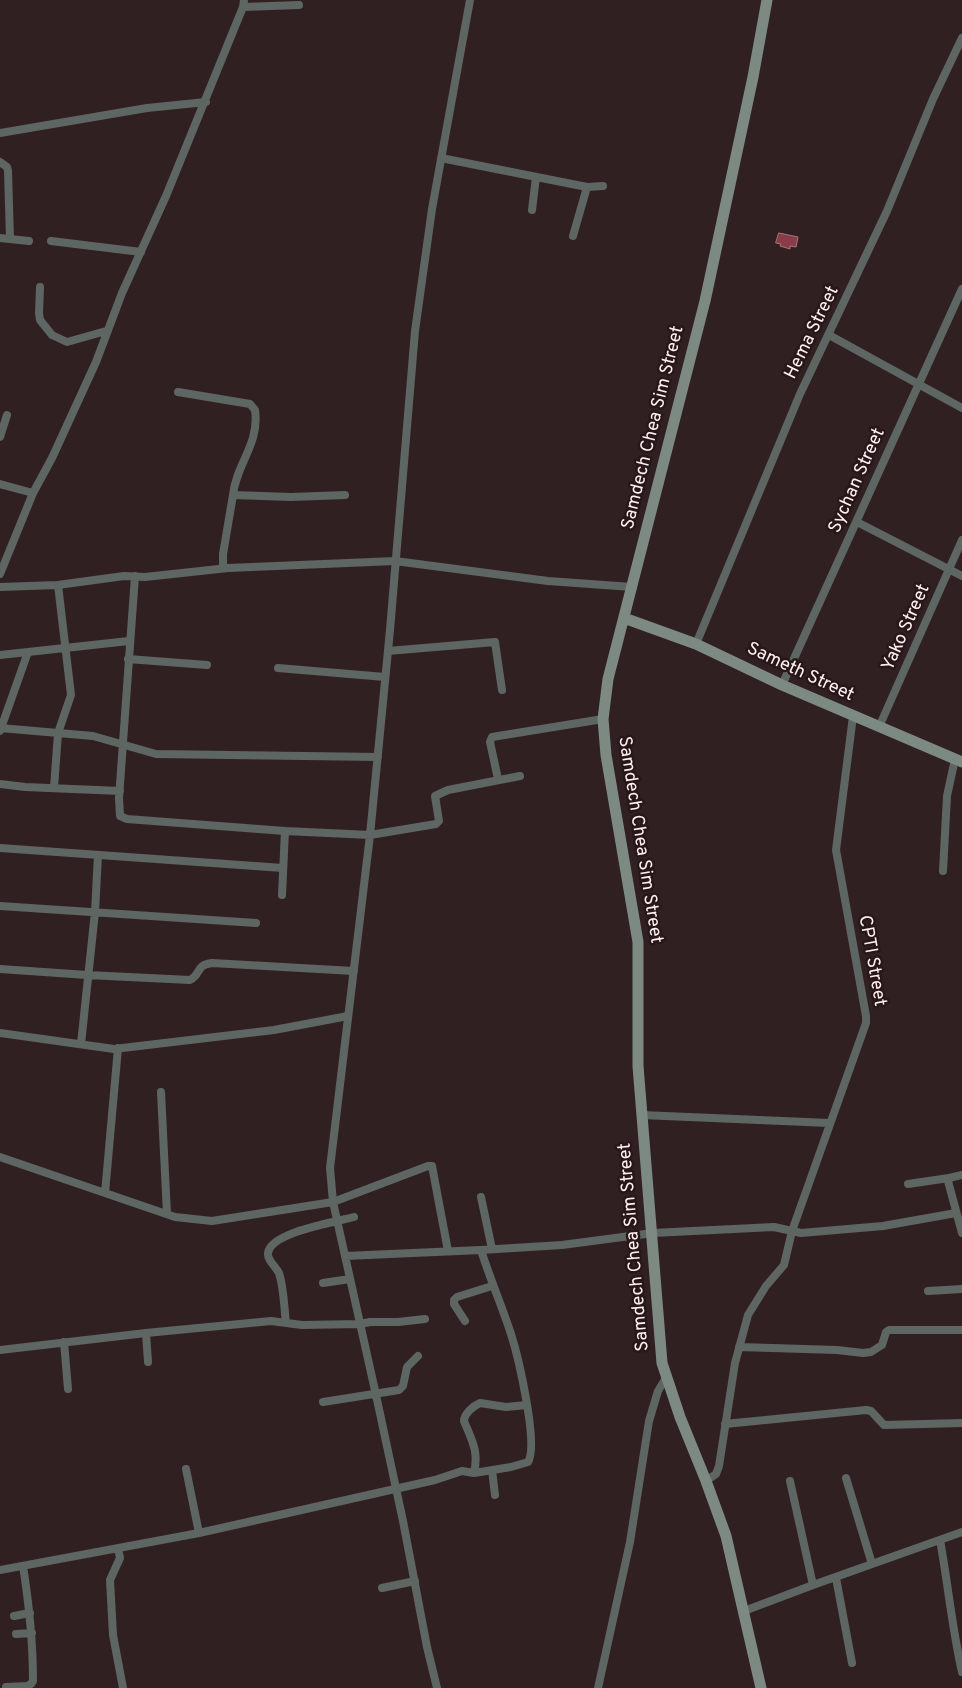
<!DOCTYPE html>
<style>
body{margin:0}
canvas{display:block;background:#312022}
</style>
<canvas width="962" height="1688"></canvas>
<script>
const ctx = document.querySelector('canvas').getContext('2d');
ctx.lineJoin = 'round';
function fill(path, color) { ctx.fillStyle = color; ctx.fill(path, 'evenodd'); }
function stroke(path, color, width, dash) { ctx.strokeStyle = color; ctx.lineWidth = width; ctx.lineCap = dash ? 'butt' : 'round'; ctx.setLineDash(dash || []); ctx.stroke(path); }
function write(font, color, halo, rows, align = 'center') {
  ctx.font = font + ' Overpass,sans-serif'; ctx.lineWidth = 5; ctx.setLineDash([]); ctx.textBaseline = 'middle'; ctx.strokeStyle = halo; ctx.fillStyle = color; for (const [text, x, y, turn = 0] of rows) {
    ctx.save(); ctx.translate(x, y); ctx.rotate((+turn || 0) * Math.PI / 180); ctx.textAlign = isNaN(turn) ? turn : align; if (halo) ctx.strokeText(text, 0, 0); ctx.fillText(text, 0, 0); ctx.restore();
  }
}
const water = new Path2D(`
 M779,233l19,4 -2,10 -6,-1v3l-10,-3 1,-2 -5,-1z`);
fill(water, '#883c4a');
stroke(water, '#ab727c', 1);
stroke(new Path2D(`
 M243,7l56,-2
 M0,133l147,-25 59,-6
 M441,158l146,29 16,-1
 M0,162l7,5 1,4 2,68
 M532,210l4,-33
 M573,236l14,-49
 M0,238l29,3
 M51,241l90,11
 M40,287l-1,26 1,7 12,15 15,7 39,-11
 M829,335l133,73
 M178,392l72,12 5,6c5,34 -19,54 -22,85
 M0,437l7,-22
 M0,484l33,9
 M857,522l105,54
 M223,568v-14l10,-59 58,2 54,-2
 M0,574l33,-81 19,-35 44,-96 26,-69 44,-97 77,-189 1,-7
 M135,576l-16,222 1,18 7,3 158,12
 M0,587l58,-2 66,-9 21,1 83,-9 167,-7 153,20 84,6
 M696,644l104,-250 87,-183 46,-112 29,-61
 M388,651l107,-9 7,48
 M28,652l101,-11
 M0,655l28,-3 -28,79
 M128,659l79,6
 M278,668l107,9
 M782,685l180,-396
 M879,727l83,-187
 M0,728l93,8 63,18 222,3
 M498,779l-8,-37 2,-5 111,-18
 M0,784l25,3 95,4
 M54,788l4,-55 13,-38 -13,-110
 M0,848l283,20
 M943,871l4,-75 8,-37
 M282,895l3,-64 85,4 66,-11 3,-3 -4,-25 13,-6 72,-14
 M0,906l256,17
 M0,969l87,6 103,5c12,-6 5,-15 22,-17l142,8
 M0,1033l114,16 160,-19 74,-14
 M81,1044l14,-132 3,-57
 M161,1092l6,122
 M642,1115l187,8
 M0,1157l175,60 37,4 121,-19 95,-36h4l16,85
 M962,1175l-13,3 -1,3 14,52
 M908,1184l41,-6
 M105,1193l13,-145
 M481,1197l11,52
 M345,1256l136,-6 81,-5 91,-12 121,-6 27,6 82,-7 73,-13
 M323,1283l27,-4
 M928,1291l34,-2
 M465,1321l-11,-17v-4l3,-3 35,-11
 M286,1323c-2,-16 -2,-35 -7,-50 -3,-6 -12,-13 -11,-20 3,-21 68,-31 86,-36
 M146,1333l2,29
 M64,1342l4,47
 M739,1347l98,3 26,3 8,-1 11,-7 4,-13 3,-2h73
 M0,1350l146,-17 125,-12 31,4 58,-1 10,-2h28l27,-3
 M323,1402l76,-12 4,-4 4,-19 11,-11
 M725,1424l141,-14 5,1 13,14 78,-2
 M186,1469l13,64
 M492,1470l3,25
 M474,1473c5,-22 -2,-32 -10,-52 0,-7 9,-15 16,-18l26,4 21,-2
 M846,1478l26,86
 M706,1481l10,-7 3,-8 16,-103 13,-48 18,-29 18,-21 8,-34 74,-208v-7l-30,-166 17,-134
 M790,1481l23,104
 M940,1540c8,44 12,88 22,132
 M118,1548l2,10 -10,22 3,55 10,53
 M0,1570l199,-37 236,-53 27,-9 12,2 37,-6 17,-5c11,-17 -10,-106 -17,-128 -9,-28 -21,-55 -30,-84
 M836,1578l16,85
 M382,1588l33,-7
 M744,1611l69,-26 149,-53
 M14,1616l16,-3
 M16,1634l16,-1
 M6,1687l21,-1 4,-2 2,-3c0,-39 -4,-77 -10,-115
 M437,1688l-10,-41 -24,-126 -27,-126 -43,-193 -3,-34 40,-333 20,-205 25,-299 17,-122 38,-209
 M598,1688l32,-146 19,-121 9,-30 8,-13`), '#5d6662', 8);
stroke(new Path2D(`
 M624,618l72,26 86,41 180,77
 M761,1688l-35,-152 -20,-55 -26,-64 -18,-54 -24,-297v-124l-32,-187 -3,-36 5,-40 97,-378 48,-224 14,-77`), '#7d8a84', 11);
write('18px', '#fef1f2', '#271719', [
 ["Hema Street",813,333,-64],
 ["Samdech Chea Sim Street",654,428,-76],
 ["Sychan Street",858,481,-66],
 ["Yako Street",907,628,-66],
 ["Sameth Street",800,673,25],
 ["Samdech Chea Sim Street",639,840,81],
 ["CPTI Street",871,961,80],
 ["Samdech Chea Sim Street",635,1247,-95]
]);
</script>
